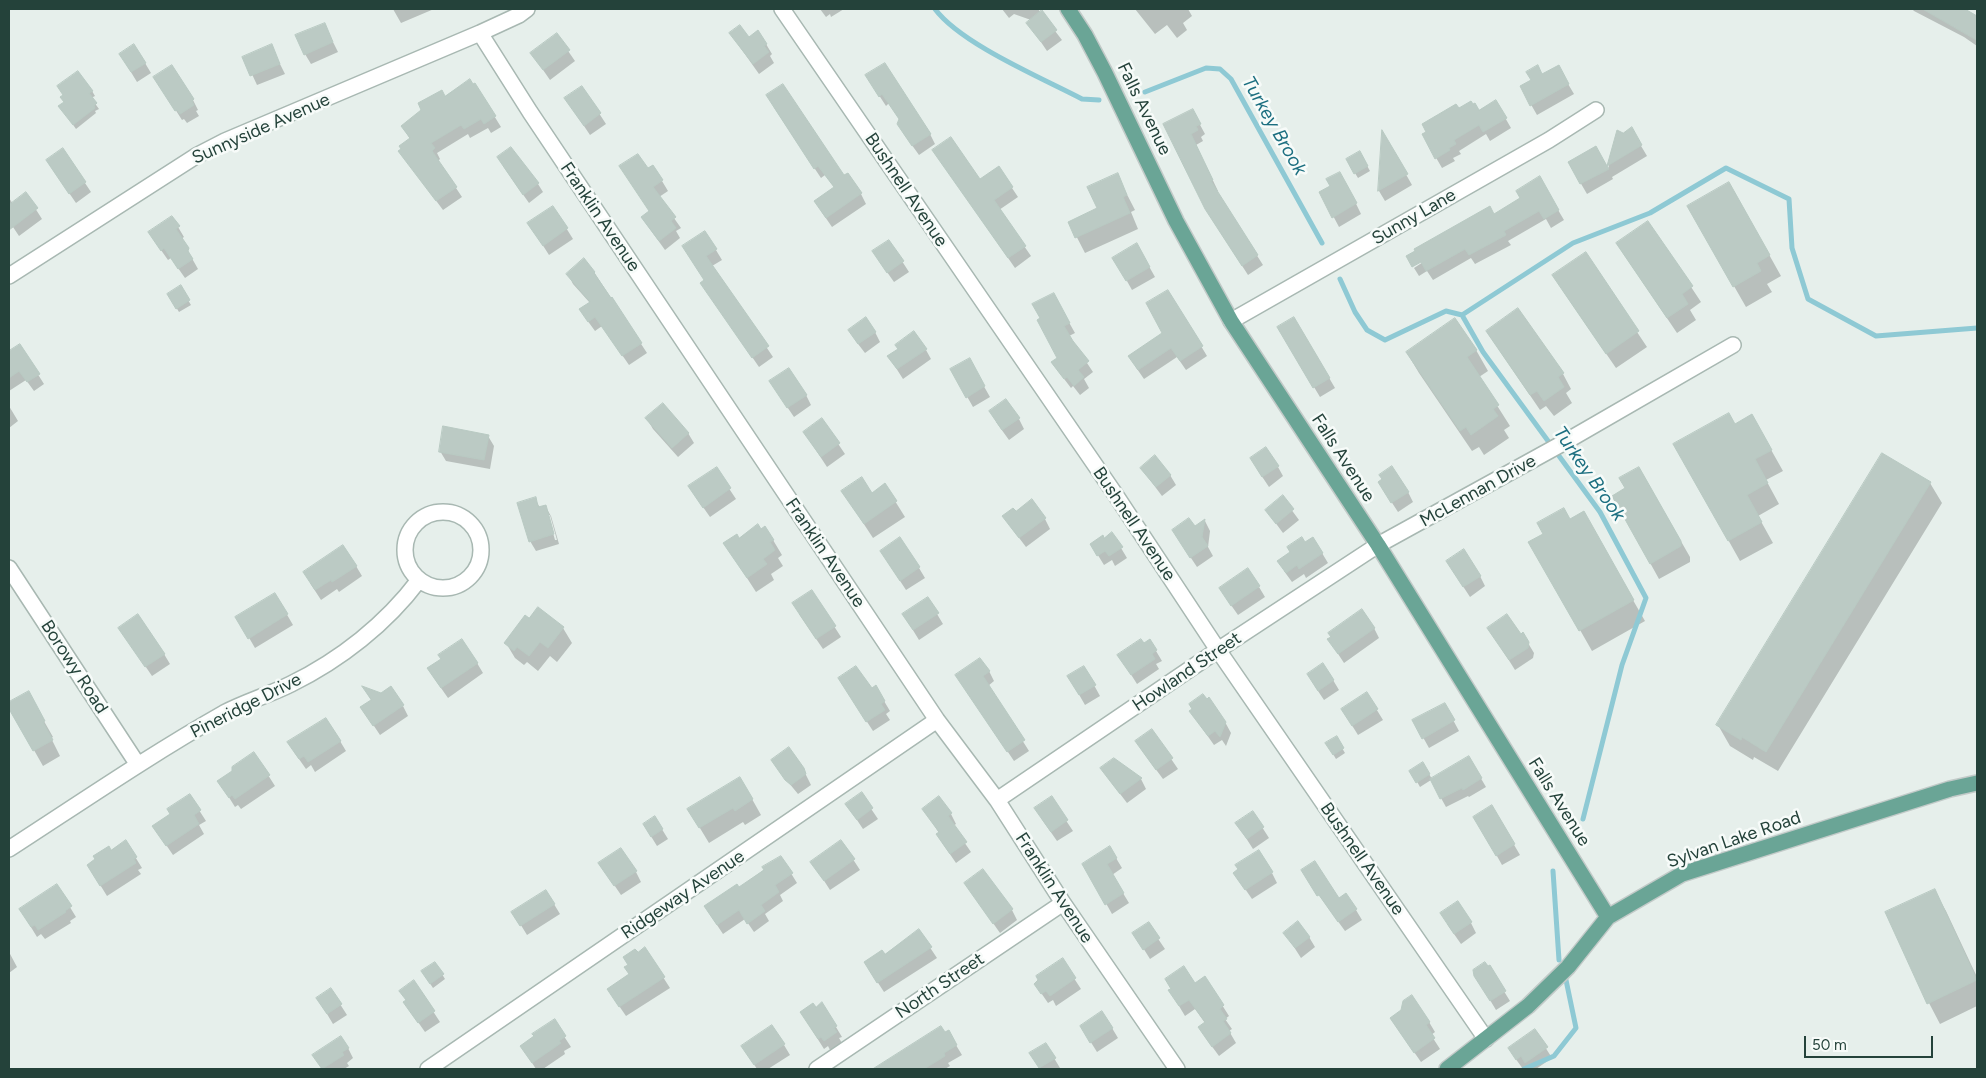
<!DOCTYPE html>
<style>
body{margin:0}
#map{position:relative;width:1986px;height:1078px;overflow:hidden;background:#e6efeb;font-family:Figtree,sans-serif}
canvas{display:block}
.frame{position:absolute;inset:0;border:10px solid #24423a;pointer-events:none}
.scale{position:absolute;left:1804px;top:1036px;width:129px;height:22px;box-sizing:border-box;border:2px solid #24423a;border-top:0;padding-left:6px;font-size:15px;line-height:18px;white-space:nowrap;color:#24423a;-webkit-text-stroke:4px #f7fbf9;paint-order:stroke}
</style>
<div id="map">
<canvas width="1986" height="1078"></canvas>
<div class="frame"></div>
<div class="scale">50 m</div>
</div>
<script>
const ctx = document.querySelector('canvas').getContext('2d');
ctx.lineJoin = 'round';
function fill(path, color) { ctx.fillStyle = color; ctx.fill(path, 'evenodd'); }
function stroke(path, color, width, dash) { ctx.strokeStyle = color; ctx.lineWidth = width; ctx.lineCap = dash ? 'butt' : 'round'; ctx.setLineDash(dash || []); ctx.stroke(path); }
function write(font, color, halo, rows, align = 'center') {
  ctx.font = font + ' Figtree,sans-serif'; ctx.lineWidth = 5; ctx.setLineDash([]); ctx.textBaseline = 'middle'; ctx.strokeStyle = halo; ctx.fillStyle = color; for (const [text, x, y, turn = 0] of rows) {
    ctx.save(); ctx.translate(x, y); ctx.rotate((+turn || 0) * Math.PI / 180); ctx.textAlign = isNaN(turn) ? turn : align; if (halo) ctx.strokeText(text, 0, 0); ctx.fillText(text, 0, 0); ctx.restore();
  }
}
fill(new Path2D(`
 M393,9h41l-33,14z
 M820,9h24l-13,8 -1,-3 -4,3z
 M1002,9h36l24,31 -15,11 -19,-28 3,-3 -17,-6 -5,4z
 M1135,9h53l4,7 -9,7 4,7 -10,8 -10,-13 -12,9z
 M1912,9h50l15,8v29l-13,-9 -50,-26z
 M324,24l14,28 -27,12 -6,-10z
 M557,35l18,26 -25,19 -18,-26z
 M748,38l18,6 6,10 -2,2 4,7 -15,11 -22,-31z
 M271,46l14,28 -28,11 -13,-28z
 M145,63l6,10 -14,9 -11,-18z
 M1558,67l16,27 -37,21 -16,-28z
 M475,85l26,42 -10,6 -3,-5 -18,10 -2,-4 -31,19 3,6 -2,2 24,36 -19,13 -43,-58 10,-13 -8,-13 43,-28z
 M873,86l57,48 5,10 -16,11 -15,-21 -4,-14 -11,-17 -3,3z
 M161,87l32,13 5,10 -2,1 3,5 -12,7 -3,-4 -2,1z
 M582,87l24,37 -16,11 -18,-27z
 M92,91l3,5 -4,2 8,11 -4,2 1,2 -20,16 -16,-23z
 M1496,102l15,26 -21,13 -4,-7 -27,17 2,3 -8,4 2,3 -13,7 -19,-33 35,-25 20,2z
 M773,106l88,88 5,10 -34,23 -11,-16 14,-23 -10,-13 -4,3z
 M1192,110l13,24 -4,3 2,4 -7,4 22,46h-2l47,74 -15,10 -36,-56 -47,-95z
 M1631,129l16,27 -35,21 1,2 -26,15 -18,-31 39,6 10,-37 5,2z
 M1383,134l29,51 -27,16 -6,-10z
 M1360,153l10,18 -12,7 -11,-18z
 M940,160l40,21 32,7 6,9 -19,13 32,46 -16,12z
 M47,161l38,22 6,9 -15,11z
 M503,166l35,18 5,8 -14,11z
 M653,166l15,25 -9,6 22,31 -5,3 4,7 -15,12 -23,-32 8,-6 -3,-42z
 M1117,175l18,35 -4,2 7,17 -53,24 -16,-31 30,-13z
 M1539,178l25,42 -13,8 -5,-9 -38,22 3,4 -36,19 -4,-6 -38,22 -6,-9 -8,5 -5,-8 107,-70z
 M1346,183l15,31 -22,13 -18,-34z
 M1729,183l52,93 -14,8 5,8 -26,15 -58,-101z
 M26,194l16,25 -23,17 -10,-15v-23l4,6z
 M553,207l20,32 -24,16 -14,-22z
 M172,217l12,20 -3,2 17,30 -13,9 -14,-20 -3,2 -12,-17z
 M1648,222l53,80 -11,8 6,10 -19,13 -60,-89z
 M705,232l17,28 -10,6 61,91 -14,10 -51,-74 1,-9 -19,-29z
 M889,241l20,31 -15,10 -14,-20z
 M1137,245l18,32 -23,13 -18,-32z
 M1585,254l62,93 -31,21 -53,-77z
 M594,272l53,81 -18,12 -27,-39 -7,5 -8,-11 3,-17 -17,-19 -5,-10z
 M180,287l11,18 -12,7 -11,-18z
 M1053,294l22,39 -6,3 24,36 -9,7 5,9 -9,7 -7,-9 -2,2 -19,-25 6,-5z
 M1294,318l41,70 -15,9 -42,-70z
 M875,332l5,10 -15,11 -10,-13z
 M1487,332l76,42 8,15 -5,4 6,10 -18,13 -8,-10 -6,4z
 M1164,333l37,13 6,10 -21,14 -9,-13 -33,22 -9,-13z
 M20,346l24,38 -10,7 -8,-11 -17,11v-38z
 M926,350l5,9 -28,20 -14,-22z
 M1476,350l12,21 -9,6 31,49 -6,4 5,8 -25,17 -5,-8 -7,4 -53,-78 -12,-20z
 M969,360l21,37 -17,10 -21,-37z
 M777,392l29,3 5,10 -17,12z
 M9,406l9,15 -9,7z
 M1752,416l31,55 -17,9 13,24 -21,12 15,27 -33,18 -65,-116 60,-20z
 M647,419l41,14 6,10 -16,14 -25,-28z
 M1019,419l5,10 -15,11 -13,-18z
 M822,420l23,34 -18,13 -23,-35z
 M488,436l6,10 -4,23 -44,-8 -6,-10z
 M1278,467l5,9 -14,11 -12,-18z
 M1141,468l29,7 6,10 -14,11z
 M1639,468l51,89v5l-31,17 -46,-83 14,-7z
 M716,469l20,30 -26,18 -14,-20z
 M1930,483l12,20 -164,268 -24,-14 -1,3 -23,-14 -12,-21z
 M885,485l20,32 -32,21 -21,-32z
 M1385,492h23l5,10 -15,10z
 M1282,497l17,23 -16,13 -17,-23z
 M535,498l5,10 5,-2 6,10 8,28 -23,7 -6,-10zM548,515h2l7,25h-2z
 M1016,513l29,6 5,10 -24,18 -16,-21z
 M1583,513l62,108 -53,30 -62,-109z
 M1205,521l5,10 -2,16 5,9 -16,11 -18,-27z
 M738,539l35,1 9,15 -4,3 5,8 -12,8 3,6 -18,12 -31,-48z
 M1091,544l30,4 6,10 -12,8 -3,-6 -8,5z
 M1305,544l17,9 6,10 -22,15 -2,-4 -12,8 -8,-11z
 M887,561l32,7 6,10 -19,12z
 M356,566l6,10 -23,16 -2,-3 -16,11 -11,-17z
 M1453,571l27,5 5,10 -15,11z
 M1259,587l6,10 -27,18 -12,-17z
 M812,592l29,45 -18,12 -24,-35z
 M275,594l18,31 -38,23 -18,-31z
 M928,599l15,25 -24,16 -16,-26z
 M563,628l9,15 -15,19 -7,-6 -12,15 -11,-9 -3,3 -9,-7 -9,-15z
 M1374,628l5,10 -35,25 -15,-23z
 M120,629l44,25 6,10 -18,12z
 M1520,636l8,7 6,10 -1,5 -18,12 -20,-32z
 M1144,644l12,7 6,10 -6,3 3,5 -22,15 -12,-19z
 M477,663l6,10 -35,25 -14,-20z
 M1084,667l16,29 -15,9 -16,-28z
 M989,671l5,10 -6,5 41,65 -15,10 -51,-76z
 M1333,680l6,10 -15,10 -10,-15z
 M845,688l26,1 13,12 6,10 -4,3 4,6 -17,11z
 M28,693l25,44 -2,1 9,18 -17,10 -34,-60v-2z
 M1367,694l16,26 -25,15 -10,-16z
 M1445,705l14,26 -30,17 -15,-27z
 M403,706l5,10 -28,19 -12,-18z
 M1197,721l28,1 6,11 -5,13 -4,-6 -8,5z
 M1152,731l26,38 -15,10 -20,-27z
 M1336,738l9,15 -9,6 -9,-15z
 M340,741l6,10 -31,21 -4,-7 -5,4 -12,-17z
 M254,753l21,33 -34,23 -3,-4 -3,2 -10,-16z
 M1469,758l17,29 -17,10 -1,-1 -22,11 -15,-27 -11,7 -9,-16 12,-7 9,15z
 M803,769l8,16 -13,9 -19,-23z
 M1108,778l33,1 5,10 -19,14z
 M861,794l17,25 -15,10 -10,-15z
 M190,796l16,25 -7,4 5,9 -31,21 -13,-19z
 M1051,798l22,33 -16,10 -16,-23z
 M752,799l9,16 -16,10 -2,-3 -34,21 -20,-33z
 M1492,807l28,48 -18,10 -27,-48z
 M924,809l27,5 5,10 -3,2 18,26 -15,11 -13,-19 -6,-10 2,-1z
 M1253,813l16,25 -16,11 -16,-25z
 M655,818l13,21 -11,7 -13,-21z
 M841,841l19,29 -30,20 -18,-28z
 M126,842l16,26 -4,2 3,4 -34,22 -13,-21 16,-23z
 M1110,848l12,20 -10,7 17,28 -17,11 -28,-50z
 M781,857l16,26 -17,12 3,6 -18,13 4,7 -15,11 -9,-13 -22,15 -12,-18 28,-28z
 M636,872l5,10 -20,13 -15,-22z
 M1272,873l5,10 -25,16 -11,-16z
 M1308,880l48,30 6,10 -17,11z
 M57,886l19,31 -6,4 1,2 -26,16 -4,-5 -4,3 -11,-18z
 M1934,890l12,21 31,66v29l-37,18 -11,-21z
 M546,891l14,23 -33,21 -8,-13z
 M972,893l40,17 5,10 -17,13z
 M1471,923l5,10 -15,11 -14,-20z
 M1148,924l17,25 -15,10 -10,-16z
 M919,931l18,27 -53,34 -13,-20 14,-16z
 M1285,933l24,4 6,10 -14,11z
 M645,949l25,39 -44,28 -11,-16 15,-25 -1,-10 9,-11z
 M9,952l8,15 -8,6z
 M1062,960l19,29 -25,17 -3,-6 -5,3 -13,-19z
 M435,963l10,16 -12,9 -8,-12z
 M1489,967l21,34 -14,9 -21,-35z
 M1205,978l24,38 -4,3 7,10 -3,2 7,12 -17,13 -14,-19v-14l-10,-14 -10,7 -9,-15z
 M414,982l26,40 -15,10 -14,-20z
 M331,990l16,25 -14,9 -15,-25z
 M822,1004l20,33 -3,1 3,5 -12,7 -2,-4 -4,3 -17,-27 9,-14z
 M1403,1011l26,11 6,10 -4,3 9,14 -19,13 -30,-43z
 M554,1021l17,26 -7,4 1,3 -22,15h-7l-15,-23z
 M1112,1028l6,10 -21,14 -10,-16z
 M1535,1031l17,27 -16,11h-6l-2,-3 -5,3 -8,-11z
 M948,1032l14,23 -14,8 2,3 -5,3h-66l-1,-1z
 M784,1045l6,10 -22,14h-11l-14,-22z
 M348,1048l5,10 -6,5 2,3 -5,3h-22l-8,-14z
 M1031,1054l23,4 6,10 -19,1z`), '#0003');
stroke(new Path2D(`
 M935,9c26,35 107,69 147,90l17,1
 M1145,92l61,-24 14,1 11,10 91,164
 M1340,279l15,33 12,18 18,10 61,-29 16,4 21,37 117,160 46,86 -24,67 -39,154
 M1462,315l111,-72 77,-30 76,-45 63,31 3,49 16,51 68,37 101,-8
 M1553,871l6,89
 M1524,1069l30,-13 22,-28 -10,-48`), '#8ec9d4', 5);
const building = new Path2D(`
 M1923,9h42l12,7v24z
 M1042,10l15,20 -16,12 -15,-19z
 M325,23l8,19 -29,13 -9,-20z
 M740,25l9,12 9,-7 9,14 -3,2 5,6 -16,12 -24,-31z
 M557,33l13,17 -27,20 -13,-17z
 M134,44l12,19 -15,9 -12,-18z
 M272,44l8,20 -30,12 -8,-19z
 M885,63l46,71 -19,12 -15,-22 2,-5 -17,-25 -3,3 -14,-22z
 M172,65l22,34 -2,2 2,4 -14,9 -3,-4 -2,1 -22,-34z
 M1538,65l4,9 17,-9 10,19 -39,22 -10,-20 11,-6 -5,-8z
 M78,71l15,20 -4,2 8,10 -3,3 1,2 -22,17 -15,-19 6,-4 -4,-5 3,-2 -6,-9z
 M470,79l3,5 2,-1 21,33 -12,8 -3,-5 -17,10 -3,-4 -30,18 4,5 -3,3 25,36 -21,14 -38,-50 3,-2 -2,-3 11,-8 -9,-12 20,-16 -3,-7 24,-13 3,6z
 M783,84l61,91 4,-2 14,20 -36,25 -12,-17 20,-14 -16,-21 -4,3 -48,-74z
 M582,86l19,27 -17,13 -20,-28z
 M1496,100l11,18 -24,14 -4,-7 -25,15 2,4 -7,4 1,2 -15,9 -13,-25 4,-2 -4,-8 34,-20 3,4 12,-7 2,3 2,-1 4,7z
 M1193,109l8,15 -5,2 2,4 -7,4 22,46 -2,1 47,74 -16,11 -37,-57 -42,-85z
 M1632,127l10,18 -35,21 2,3 -29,15 -12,-22 28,-16 11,20 10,-36 6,3z
 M1382,130l26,44 -30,17z
 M951,137l29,42 19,-13 14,21 -19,13 32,46 -18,12 -76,-108z
 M511,147l28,36 -16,12 -26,-38z
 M63,148l23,34 -17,12 -23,-34z
 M1360,151l8,15 -14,8 -8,-15z
 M638,154l10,14 5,-3 10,15 -10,7 23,30 -5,4 5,7 -17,13 -18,-24 8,-6 -30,-45z
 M1340,172l17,31 -25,15 -13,-26 11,-6 -4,-7z
 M1118,173l9,22 -4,2 7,16 -55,25 -7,-16 29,-14 -10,-21z
 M1540,176l19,34 -15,9 -5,-8 -35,20 2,4 -37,20 -4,-6 -39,22 -5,-9 -9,5 -6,-11 9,-5 -1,-2 76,-43 4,8 26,-16 -4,-7z
 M1729,182l41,73 -13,8 4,8 -28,16 -46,-81z
 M26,192l12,16 -29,22v-25z
 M553,206l15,22 -25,18 -16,-23z
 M172,216l8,10 -4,3 13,19 -1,3 5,8 -15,10 -14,-21 -3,3 -13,-19z
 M1648,221l45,65 -11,8 6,10 -21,14 -51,-75z
 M705,231l12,18 -11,7 63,90 -17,12 -52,-75 4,-3 -22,-34z
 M889,240l15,21 -17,12 -15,-22z
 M1137,243l13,24 -24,14 -14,-23z
 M1586,252l53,79 -33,23 -54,-79z
 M584,258l11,14 -1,1 17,25 1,-1 30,46 -20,13 -27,-39 -7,5 -9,-13 11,-7 -24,-28z
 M181,285l9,15 -14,9 -9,-15z
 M1168,290l35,56 -23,15 -9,-13 -33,22 -10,-14 34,-23 -16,-30z
 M1054,293l16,30 -6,3 9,15 16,20 -11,9 6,7 -10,9 -7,-9 -3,2 -13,-17 6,-4 -20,-38 3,-2 -8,-14z
 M1518,308l46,65 -6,4 6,10 -20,14 -7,-10 -7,4 -44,-64z
 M866,317l10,15 -18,12 -10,-14z
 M1294,317l36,61 -17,10 -36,-61z
 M1455,318l22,32 -10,7 32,48 -6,4 5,7 -27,19 -5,-8 -6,4 -54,-79z
 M914,331l13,18 -30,20 -10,-13 11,-7 -3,-4z
 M20,344l20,30 -13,8 -8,-11 -10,7v-27z
 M970,358l15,28 -19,12 -16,-29z
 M789,368l18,27 -20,13 -18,-27z
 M1006,399l14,19 -18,12 -13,-19z
 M663,403l26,30 -17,15 -27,-30z
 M1729,413l6,11 17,-10 20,36 -17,9 13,24 -21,12 15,27 -34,19 -55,-97z
 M822,418l18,25 -19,14 -18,-25z
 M443,426l46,9 -5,25 -45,-8z
 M1266,447l13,19 -17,11 -12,-19z
 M1882,453l49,29 -165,270 -24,-15 -1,3 -25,-15z
 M1155,455l16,20 -15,12 -16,-19z
 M1392,466l17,26 -18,11 -13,-21 4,-3 -3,-4z
 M717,467l14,21 -28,20 -15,-22z
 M1639,467l42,74v5l-31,18 -38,-68 13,-8 -6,-10z
 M862,477l10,16 13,-10 12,18 -33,23 -23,-33z
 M1283,495l11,14 -18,15 -11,-14z
 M536,497l2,10 8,-2 8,29 -25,8 -12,-39z
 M1032,499l14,19 -27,20 -17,-22 11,-8 3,3z
 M1564,508l6,11 14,-8 50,89 -55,31 -51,-89 15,-8 -6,-11z
 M1189,518l6,8 10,-7 -3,18 6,9 -18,12 -18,-28z
 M758,524l3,5 4,-3 9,14 -4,2 5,8 -12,9 4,5 -20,14 -24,-35 14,-9 2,4z
 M1112,532l11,15 -14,9 -4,-5 -8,5 -7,-12 13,-9 1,3z
 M900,537l20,30 -20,14 -20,-30z
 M1302,537l3,5 8,-5 10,16 -24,16 -2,-4 -11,8 -9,-12 13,-9 -3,-5z
 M343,545l14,21 -25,16 -1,-2 -16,10 -12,-18z
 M1464,549l17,27 -18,11 -17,-26z
 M1248,568l12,18 -29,20 -12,-18z
 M812,590l24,36 -20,13 -24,-36z
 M275,593l13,21 -40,25 -13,-22z
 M928,597l11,16 -26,17 -11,-16z
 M538,607l26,20 -16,21 -8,-6 -11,14 -12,-9 -3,4 -10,-8 21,-28 4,3z
 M1362,609l13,19 -37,26 -11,-15 4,-2 -3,-4z
 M138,614l27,40 -20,13 -27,-39z
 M1507,614l14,20 2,-2 6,10 -1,6 -19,12 -22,-32z
 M462,639l16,24 -37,25 -14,-20 14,-9 -3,-4z
 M1141,639l3,4 6,-4 7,11 -5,4 3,5 -24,16 -14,-20z
 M980,658l10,13 -7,5 42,64 -18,12 -52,-77z
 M1323,663l11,17 -16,11 -11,-17z
 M856,666l16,22 4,-3 9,16 -4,3 4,6 -19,12 -28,-44z
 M1084,666l12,19 -17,10 -12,-19z
 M362,686l19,7 10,-7 13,19 -31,21 -13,-19 11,-7z
 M29,691l16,30 -2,1 10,18 -20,11 -24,-42v-7z
 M1367,692l11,17 -26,17 -11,-17z
 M1203,694l4,5 2,-2 17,25 -6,15 -5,-6 -7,5 -19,-25 3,-2 -3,-5z
 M1445,703l10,17 -33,19 -10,-19z
 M326,718l15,23 -33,21 -4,-6 -5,3 -12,-17z
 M1152,729l21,29 -17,12 -21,-29z
 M1337,736l7,12 -11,7 -8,-12z
 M789,747l15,21 2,6 -15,11 -6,-5 -14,-20z
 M254,752l16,23 -35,24 -3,-4 -3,3 -12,-17 15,-10v-4z
 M1469,756l13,22 -19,12 -1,-2 -22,11 -10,-20z
 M1114,758l28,20 -22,16 -20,-26z
 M1423,762l7,12 -14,9 -7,-12z
 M740,777l13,22 -18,12 -2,-3 -34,20 -12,-19z
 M862,792l11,16 -16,12 -12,-16z
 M190,794l11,16 -7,5 5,9 -33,22 -14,-20 18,-12 -3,-5z
 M939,796l13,17 -4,3 19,26 -17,12 -14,-20 3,-2 -17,-23z
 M1052,796l16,24 -17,12 -17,-24z
 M1492,805l23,39 -19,12 -23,-39z
 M1253,811l11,16 -17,12 -12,-16z
 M655,816l8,13 -12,8 -8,-13z
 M126,840l11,17 -3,2 2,4 -36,23 -13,-21 8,-6 -2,-3 16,-10 2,4z
 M841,840l14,19 -31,22 -14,-19z
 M1110,846l7,12 -10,6 17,29 -19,12 -23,-41z
 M621,848l16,23 -23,15 -16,-23z
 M1259,850l14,22 -28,18 -12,-17 5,-4 -3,-4z
 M781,856l12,17 -18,12 4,7 -18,13 4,6 -18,13 -8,-14 -22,15 -13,-19 33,-22 2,3 25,-17 -2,-3z
 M1315,861l24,37 7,-5 11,16 -19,13 -19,-27 -2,1 -16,-26z
 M983,869l30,40 -20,15 -29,-41z
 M57,884l15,22 -7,5 1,1 -28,18 -3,-5 -4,2 -12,-18z
 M1935,889l42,91 -50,24 -42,-92z
 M546,890l9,14 -35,22 -9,-14z
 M1458,901l14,21 -18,12 -14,-21z
 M1298,921l12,16 -15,11 -12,-15z
 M1149,922l11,16 -17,12 -11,-17z
 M919,929l13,18 -55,36 -13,-21 18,-12 3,4z
 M645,947l20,30 -46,30 -12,-18 22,-15 -5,-7 4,-2 -5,-8 12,-8 3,3z
 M1063,958l13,20 -26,18 -4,-5 -5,3 -7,-10 4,-4 -2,-4z
 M435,962l9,12 -14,10 -9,-13z
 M1485,962l3,4 2,-1 16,26 -16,10 -16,-25 -1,-6z
 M1184,966l11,17 10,-7 19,29 -4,4 7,10 -4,2 8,12 -19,14 -14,-20 7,-5 -16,-22 -10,6 -11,-16 3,-1 -6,-10z
 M414,980l21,31 -17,12 -15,-21 3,-2 -7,-9z
 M331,988l11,16 -15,10 -11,-16z
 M1412,995l18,27 -4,3 9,13 -21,15 -24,-35 11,-8 2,-9z
 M822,1002l15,24 -3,2 3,4 -13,9 -3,-4 -3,2 -18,-27 13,-9 3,4z
 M1102,1011l11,17 -23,15 -10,-17z
 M555,1019l11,17 -7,5 2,2 -29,20 -12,-17 14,-10 -2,-2z
 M772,1025l13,19 -31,21 -13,-19z
 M941,1026l4,6 4,-2 8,15 -13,8 1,3 -21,13h-51z
 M1535,1029l13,18 -23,16 -4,-7 -5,4 -8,-12z
 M341,1036l8,12 -7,4 2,3 -22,14 -10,-14z
 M1046,1043l10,15 -17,10 -10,-15z`);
fill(building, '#bbcac4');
stroke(building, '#b8c9c2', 1);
const minor = new Path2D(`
 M782,9l333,485 103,156 268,389
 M480,33l50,79 407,608 60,80 66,103 114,166
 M9,276l187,-120 29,-15 255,-108 39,-18 8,-6
 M1231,321l318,-181 47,-30
 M405 550a38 38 0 1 1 76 0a38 38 0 1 1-76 0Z
 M9,568l129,197
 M997,800l221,-150 160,-105 187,-103 168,-97
 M9,849c71,-46 141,-94 215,-136 21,-11 45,-18 67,-29 49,-24 95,-60 128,-104
 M428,1069l509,-349
 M817,1069l246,-166`);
const major = new Path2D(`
 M1068,9l17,26 20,38 71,148 55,100 147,224 230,372
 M1447,1069l81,-63 40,-39 40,-50 74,-43 268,-85 27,-6`);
stroke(minor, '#a8b8b2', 18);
stroke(major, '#c2cac8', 18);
stroke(minor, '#fff', 15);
stroke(major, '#6aa596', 15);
write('18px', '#24423a', '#f7fbf9', [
 ["Falls Avenue",1144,109,64],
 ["Sunnyside Avenue",261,129,-24],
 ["Bushnell Avenue",906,190,56],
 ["Franklin Avenue",600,217,56],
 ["Sunny Lane",1414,217,-30],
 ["Falls Avenue",1343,458,57],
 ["McLennan Drive",1478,491,-29],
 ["Bushnell Avenue",1134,524,56],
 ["Franklin Avenue",825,553,56],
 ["Borowy Road",74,667,57],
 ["Howland Street",1187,672,-34],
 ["Pineridge Drive",246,706,-27],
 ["Falls Avenue",1559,802,58],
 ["Sylvan Lake Road",1734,840,-19],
 ["Bushnell Avenue",1362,859,55],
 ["Franklin Avenue",1054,888,57],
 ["Ridgeway Avenue",683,895,-34],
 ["North Street",940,986,-34]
]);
write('italic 19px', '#1c6f80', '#f7fbf9', [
 ["Turkey Brook",1274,126,60],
 ["Turkey Brook",1589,474,55]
]);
</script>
